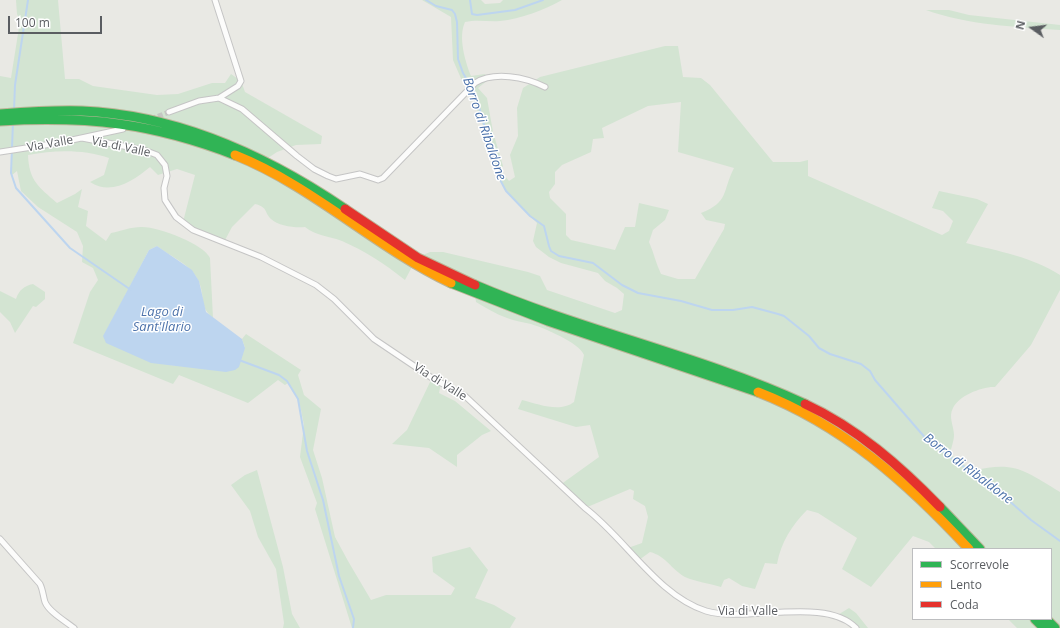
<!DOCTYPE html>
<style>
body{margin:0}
#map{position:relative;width:1060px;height:628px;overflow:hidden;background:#e9e9e4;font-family:"Open Sans",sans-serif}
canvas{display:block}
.legend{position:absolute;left:912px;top:548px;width:140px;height:72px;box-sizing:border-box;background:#fff;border:1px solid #bdbec0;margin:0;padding:5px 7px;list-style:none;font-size:12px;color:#5a5d61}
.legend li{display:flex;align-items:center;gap:8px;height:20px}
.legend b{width:20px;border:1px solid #bdbec0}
.north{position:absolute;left:1012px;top:8px;width:40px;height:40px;-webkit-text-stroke:3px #fff;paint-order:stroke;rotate:284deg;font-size:11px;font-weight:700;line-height:16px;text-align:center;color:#5a5d61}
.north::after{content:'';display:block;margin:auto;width:14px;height:18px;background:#5a5d61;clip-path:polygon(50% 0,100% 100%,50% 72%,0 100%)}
.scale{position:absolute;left:8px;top:16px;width:94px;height:18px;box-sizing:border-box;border:2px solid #5a5d61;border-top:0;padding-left:5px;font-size:12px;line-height:14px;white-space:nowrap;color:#5a5d61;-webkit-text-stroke:3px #fff;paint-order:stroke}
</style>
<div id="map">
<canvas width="1060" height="628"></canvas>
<ul class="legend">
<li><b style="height:5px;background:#30b455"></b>Scorrevole</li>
<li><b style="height:5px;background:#ff9f0a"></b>Lento</li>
<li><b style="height:5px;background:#e5322d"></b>Coda</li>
</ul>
<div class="north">N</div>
<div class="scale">100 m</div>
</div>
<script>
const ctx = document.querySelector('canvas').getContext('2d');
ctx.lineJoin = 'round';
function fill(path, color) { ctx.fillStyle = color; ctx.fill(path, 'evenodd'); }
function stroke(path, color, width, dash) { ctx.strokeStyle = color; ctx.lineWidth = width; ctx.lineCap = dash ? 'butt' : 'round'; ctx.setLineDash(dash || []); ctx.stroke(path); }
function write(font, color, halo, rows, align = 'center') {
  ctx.font = font + ' "Open Sans",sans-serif'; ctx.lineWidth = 3; ctx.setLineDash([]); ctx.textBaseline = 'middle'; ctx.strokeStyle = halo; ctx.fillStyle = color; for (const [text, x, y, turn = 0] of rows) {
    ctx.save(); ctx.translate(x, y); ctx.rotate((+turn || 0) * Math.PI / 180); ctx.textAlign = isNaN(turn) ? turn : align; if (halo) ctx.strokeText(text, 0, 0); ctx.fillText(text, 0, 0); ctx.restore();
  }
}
fill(new Path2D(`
 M16,0h42l7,79h14l14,7 64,9 21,-1 34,-11h13l6,-9 10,7 4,11 77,44 -1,8 -25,1 -19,7 -12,8 -47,-21 -218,-25v-38l11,2 9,-57 -3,-7z
 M422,0h59l4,4 15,-1 3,-3h59c-18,10 -41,19 -62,21 -12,1 -23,-2 -35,1 -7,15 0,39 6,54l14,-2 3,6 -10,8 9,10 6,34 10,34 -3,4 9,11 6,-4 -5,-22 8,-19 -1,-28 6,-20 17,-11 125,-31h13l5,31 18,1 9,7 63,77h27l8,-2v16l134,59 7,-4 4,-10 -10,-10 -11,-3 7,-17 38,8 11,5 -22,39c32,8 66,14 94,32v15l-29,55 -36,42c-12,-1 -37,9 -42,21 -5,9 1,18 1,27 0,6 -3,13 -4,19l23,17c42,-11 53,1 87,21v136h-5l-4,-9v-70h-71l-136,-124 -347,-131 -79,-37 12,-5h13l85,20 12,4 7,14 68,23 7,-3 2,-16 -7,-6 -12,-7 -7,-8 -37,-10 -12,-6 -13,-10 -3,-6 4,-18 -31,-32 -10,-17 -14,-51 -13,-35 -6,-5 -10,-23 -2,-43zM681,102l-3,50 56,16c-12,24 -5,34 -33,45l5,7 19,4 -1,5 -29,50h-17l-17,-5c-5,-10 -7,-21 -12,-32l4,-12 12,-10 4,-10 -30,-7 -4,24h-10l-10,23 -44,-10 -5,-5v-21l-16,-16 -1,-6 6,-8v-12l7,-7 29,-13 2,-13 11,-1 -2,-10 46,-22z
 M926,10h23l20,5 91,10v5c-44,-3 -92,-5 -134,-20z
 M0,121l127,2 119,37 168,103 -9,17c-20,-16 -40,-29 -63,-39 -13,-5 -26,-5 -37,-14 -10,1 -27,-1 -34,-8 -7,-7 -3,-12 -16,-15l-23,23 -8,15 -31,-12 -10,-8 12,-47 -18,-6 -19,6 -8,-8c-17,14 -39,29 -60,15l14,-7 5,-17c-26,-9 -55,-8 -81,-3 1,26 11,32 29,48l18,-9 7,-5 -4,18 10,4 -2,15 20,15 5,-8c10,-2 20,-6 30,-6 16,-1 63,17 69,31l3,60c-14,-11 -8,-22 -14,-36 -7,-17 -28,-25 -42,-36l-8,4 -45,86 66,29 22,2 53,-19 -3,-9 4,-5 55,36 -3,5 6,20 17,14 -8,41 9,28 13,59 13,24 23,39 15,-5h65l4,-7 -22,-16 -1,-15 38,-10 18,23 -13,28 19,7 22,13 -6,10h-158l-37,-119 2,-6 -17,-46 4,-32 -3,-15 -3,-11 -10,-16 -3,2 -7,-5 -30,23 -69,-28 -6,9 -100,-41 17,-51 8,-12 -5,-12 -11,-6 1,-16 -6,-14 -39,-25 -17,-16 -4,-20 -5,4v-24l-12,1z
 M33,284l12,8v7l-9,8 -3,-1 -18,27 -5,-11 -10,-10v-21l16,8c3,-9 8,-13 17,-15z
 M475,294l286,99 99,54 109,102h-33l-7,-7 -16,-6 -42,51 -29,-18 15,-31 -39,-25 -11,-3c-15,15 -26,32 -30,54l-12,-1 -10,26 -13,-3 -13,-8 -5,2 -3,7c-12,-4 -25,-5 -36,-10 -14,-8 -19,-21 -35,-25l-11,8 -11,-12 14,-5 6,-26 -3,-11 -12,-7 1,-8 -4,-2 -45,19 -25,-23 39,-28 -9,-32 -14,2 -58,-18 4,-9c16,4 38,13 52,2l10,-47c-4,-12 -40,-27 -53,-31 -8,-2 -16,-3 -24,-6 -11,-4 -21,-10 -31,-16z
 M432,378l9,5 -2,10 16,8 36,30 -9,4 -25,20v12l-28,-19 -37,-4 15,-14z
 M257,470l26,97 9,47 8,14h-17l1,-5 -8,-54 -18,-32 -8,-26 -19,-26 14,-10z
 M849,608l7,5 12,15h-12l-20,-12z
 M1008,619h27l9,9h-27z`), '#d3e4d2');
fill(new Path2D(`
 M157,246l35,24 7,11 7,31 36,27 3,9 -6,19 -4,3 -9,2 -75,-9 -45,-20 -3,-7 46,-86z`), '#bdd5ef');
stroke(new Path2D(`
 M426,0l10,6 16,4 3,4 2,8 1,37 5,14 12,20 18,63 3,16 10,19 24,25 14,10 5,20 2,5 8,5 34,7 29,22 16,8 43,8 31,9h21l19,-3 26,7 6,2 25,20 10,12 11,6 31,10 9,7 5,9 53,61 71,51 32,28 29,21
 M470,0l2,14 5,1 38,-5 28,-10
 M14,110l1,-25 13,-85
 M13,122l-2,51 5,15 54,60 61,42
 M239,360l40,15 8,6 11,18 9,52 16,49 16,76 15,43 -1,9`), '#bdd5ef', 2);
stroke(new Path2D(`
 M151,119l18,-7`), '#c5c6c3', 5, [5, 2.5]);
const street = new Path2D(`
 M215,0l26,81 -3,5 -19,12
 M169,112l30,-11 20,-3 23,11 55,47 17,13 14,7 8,3 24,-5 18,6 5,-2 92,-95c19,-12 50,-6 70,4
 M82,138l62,12 13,5 8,10 2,11 -3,12 1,12 11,17 17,13 68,27 55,28 18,14 40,40 58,39 33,18 120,112c41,31 72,87 121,103 39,12 120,-15 150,17
 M0,152l58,-9 65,-14
 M0,539l40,45c3,6 3,12 5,18 4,10 20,19 29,26`);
const fast = new Path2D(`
 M0,114c27,-2 54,-4 82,-3 96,4 185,45 263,98
 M0,121c89,-5 152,2 235,34
 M451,283l97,38 210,71
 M475,285c107,46 223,70 330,119
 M940,507l40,42
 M1035,619l9,9
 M1046,619l9,9`);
const slow = new Path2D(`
 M235,155c78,31 140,92 216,128
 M758,392c85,33 150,91 211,157`);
const jam = new Path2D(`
 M345,209l73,49 57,27
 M805,404c52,24 95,62 135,103`);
stroke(street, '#c5c5c5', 7);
stroke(fast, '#bcb496', 11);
stroke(slow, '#bcb496', 11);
stroke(jam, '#bcb496', 11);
stroke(street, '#fcfcfb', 5);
stroke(fast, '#30b455', 9);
stroke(slow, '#ff9f0a', 9);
stroke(jam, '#e5322d', 9);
write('12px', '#5a5d61', '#fff', [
 ["Via Valle",50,144,-10],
 ["Via di Valle",121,147,12],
 ["Via di Valle",440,382,32],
 ["Via di Valle",748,612]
]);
write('italic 13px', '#4d73ab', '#fff', [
 ["Borro di Ribaldone",484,129,71],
 ["Lago di",162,312],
 ["Sant'Ilario",162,327],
 ["Borro di Ribaldone",968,469,37]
]);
</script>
